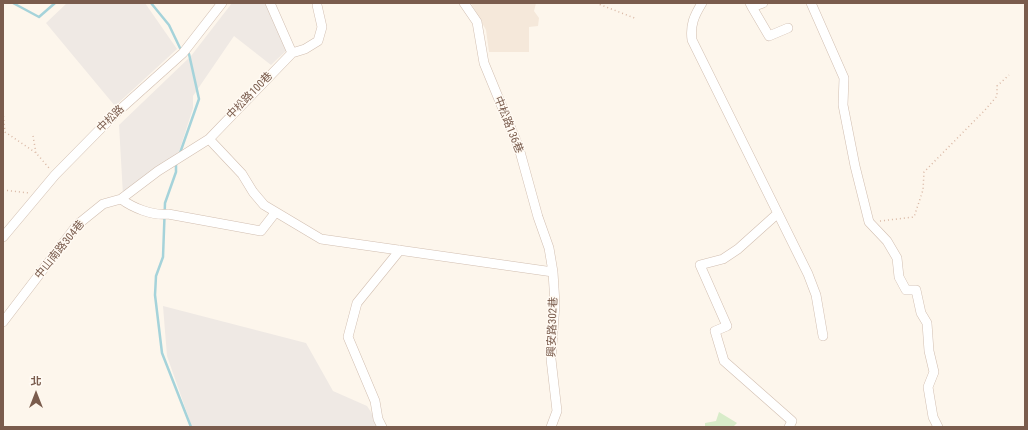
<!DOCTYPE html>
<meta charset="utf-8">
<style>
body{margin:0}
#map{position:relative;width:1028px;height:430px;overflow:hidden;background:#fdf6ec;font-family:"Roboto Condensed","Noto Sans TC",sans-serif}
canvas{display:block}
.frame{position:absolute;inset:0;border:4px solid #7a5c4d;pointer-events:none}
.north{position:absolute;left:16px;top:374px;width:40px;height:40px;-webkit-text-stroke:3px #fffaf3;paint-order:stroke;rotate:0deg;font-size:11px;font-weight:700;line-height:16px;text-align:center;color:#7a5c4d}
.north::after{content:'';display:block;margin:auto;width:14px;height:18px;background:#7a5c4d;clip-path:polygon(50% 0,100% 100%,50% 72%,0 100%)}
</style>
<div id="map">
<canvas width="1028" height="430"></canvas>
<div class="frame"></div>
<div class="north">北</div>
</div>
<script>
const ctx = document.querySelector('canvas').getContext('2d');
ctx.lineJoin = 'round';
function fill(path, color) { ctx.fillStyle = color; ctx.fill(path, 'evenodd'); }
function stroke(path, color, width, dash) { ctx.strokeStyle = color; ctx.lineWidth = width; ctx.lineCap = dash ? 'butt' : 'round'; ctx.setLineDash(dash || []); ctx.stroke(path); }
function write(font, color, halo, rows, align = 'center') {
  ctx.font = font + ' "Roboto Condensed","Noto Sans TC",sans-serif'; ctx.lineWidth = 3; ctx.setLineDash([]); ctx.textBaseline = 'middle'; ctx.strokeStyle = halo; ctx.fillStyle = color; for (const [text, x, y, turn = 0] of rows) {
    ctx.save(); ctx.translate(x, y); ctx.rotate((+turn || 0) * Math.PI / 180); ctx.textAlign = isNaN(turn) ? turn : align; if (halo) ctx.strokeText(text, 0, 0); ctx.fillText(text, 0, 0); ctx.restore();
  }
}
fill(new Path2D(`
 M471,3h65l-2,8 5,7 -1,8 -9,1v25h-40l-3,-22z`), '#f5e8da');
fill(new Path2D(`
 M67,3h78l32,46 -62,57 -69,-83z
 M232,3h34l5,14 17,32 -17,16 -37,-29 -41,60v12l-16,50 -54,37 -4,-70 72,-69z
 M163,306l143,37 27,48 34,15 14,21h-189l-25,-71z`), '#efe9e4');
fill(new Path2D(`
 M719,412l18,11 -4,4h-28v-4l11,-2z`), '#d8ecc9');
stroke(new Path2D(`
 M13,3l26,14 16,-14
 M151,3l18,22 11,23 9,6 10,45 -19,54
 M176,164v8l-11,31 -2,54 -7,19 -1,19 7,58 29,74`), '#a5d3da', 2.5);
const minor = new Path2D(`
 M464,3l13,19 7,41 35,85 19,69 11,31 4,24 2,32 -4,55 6,52 -6,16
 M702,3c-8,13 -12,22 -10,37l116,234 8,21 7,41
 M750,3l2,4 11,-4
 M811,3l33,75 -1,27 12,61 14,56 18,19 10,17 2,19 7,13h10l5,23 6,10 2,28 5,21 -6,15 5,30 5,10
 M752,7l17,29 19,-8
 M292,53l13,-4 13,-8 4,-14 -5,-22
 M209,139l33,35 11,18 11,13 57,34 232,33
 M121,199c12,9 32,17 47,15l93,17 14,-18
 M777,214l-39,35 -15,10 -23,6 27,61 -12,5 9,30 68,60 -3,6
 M3,237l52,-62 60,-61 68,-61 39,-50
 M3,322l74,-97 26,-21 18,-5 37,-28 51,-32 83,-86 -22,-50
 M382,427l-4,-8 -3,-18 -27,-64 9,-34 43,-53`);
stroke(minor, '#d1beb0', 10);
stroke(new Path2D(`
 M596,3l41,16
 M3,112l2,20 31,21 14,16
 M33,136l3,17
 M3,190l26,3
 M880,221l34,-4 9,-27 1,-18 61,-62 12,-14v-10l12,-11`), '#d9b8a5', 1.5, [1, 3]);
stroke(minor, '#fff', 9);
write('11px', '#7a5c4d', '#fffaf3', [
 ["中松路100巷",250,96,-46],
 ["中松路",111,119,-44],
 ["中松路136巷",508,125,68],
 ["中山南路304巷",60,250,-51],
 ["興安路302巷",553,327,-88]
]);
</script>
